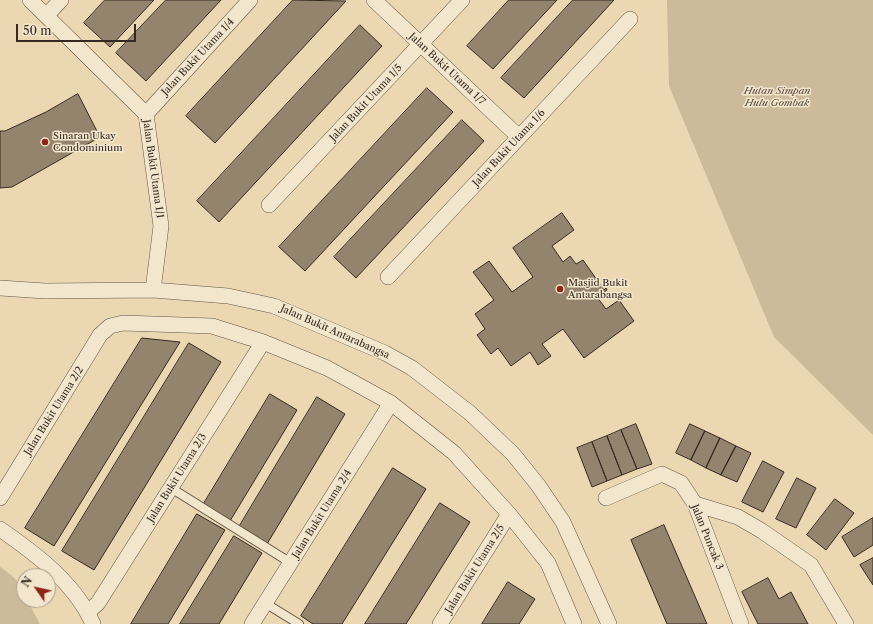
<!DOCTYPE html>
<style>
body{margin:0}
#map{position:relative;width:873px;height:624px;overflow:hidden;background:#ebd8b2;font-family:"Libre Caslon Text",serif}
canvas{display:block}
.north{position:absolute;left:16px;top:568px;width:40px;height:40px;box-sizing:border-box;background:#f2e6cd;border:1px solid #a69a89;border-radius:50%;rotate:304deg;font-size:11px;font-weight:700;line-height:16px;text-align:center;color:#352923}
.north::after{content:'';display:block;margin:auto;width:14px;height:18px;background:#8f2418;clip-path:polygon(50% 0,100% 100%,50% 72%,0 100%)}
.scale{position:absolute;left:16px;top:24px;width:120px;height:18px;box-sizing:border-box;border:2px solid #352923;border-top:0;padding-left:5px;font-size:12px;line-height:14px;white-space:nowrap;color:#352923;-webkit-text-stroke:3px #f2e6cd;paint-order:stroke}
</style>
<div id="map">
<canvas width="873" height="624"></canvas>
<div class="north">N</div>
<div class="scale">50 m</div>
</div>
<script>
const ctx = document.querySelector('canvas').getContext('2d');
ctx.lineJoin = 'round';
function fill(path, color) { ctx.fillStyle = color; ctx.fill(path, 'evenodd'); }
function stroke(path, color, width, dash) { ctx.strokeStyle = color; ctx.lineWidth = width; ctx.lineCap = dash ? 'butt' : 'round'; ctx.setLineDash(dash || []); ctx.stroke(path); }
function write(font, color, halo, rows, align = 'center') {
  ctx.font = font + ' "Libre Caslon Text",serif'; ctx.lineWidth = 3; ctx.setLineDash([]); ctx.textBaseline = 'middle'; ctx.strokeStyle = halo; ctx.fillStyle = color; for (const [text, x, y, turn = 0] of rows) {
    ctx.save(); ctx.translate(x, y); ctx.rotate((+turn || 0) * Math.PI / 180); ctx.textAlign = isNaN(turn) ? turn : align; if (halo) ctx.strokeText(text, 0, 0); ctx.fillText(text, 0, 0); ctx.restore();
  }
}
fill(new Path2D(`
 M667,0h206v435l-99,-98 -105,-251z
 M0,567c12,8 24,17 24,33h3l13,24h-40z`), '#ccba9a');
const building = new Path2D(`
 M105,0h49l-44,47 -26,-24z
 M166,0h55l-75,81 -30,-28z
 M293,0l53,1 -131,142 -29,-27z
 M509,0h48l-64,69 -26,-23z
 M573,0h41l-90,98 -23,-20z
 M360,25l22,21 -163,176 -22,-21z
 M427,88l26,24 -148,159 -26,-24z
 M78,94l22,43 -88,50 -12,1v-57h5l41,-19z
 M462,120l22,21 -128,137 -22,-21z
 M562,213l12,17 -22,16 11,16 7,-6 6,8 7,-4 21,30 2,-2 1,2 -10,7 9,12 13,-9 15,21 -50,37 -21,-29 -21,15 9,12 -13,9 -8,-13 -19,14 -13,-18 -7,6 -14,-19 8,-6 -10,-15 19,-14 -21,-28 16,-11 23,31 21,-15 -20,-29z
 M142,338l38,4 -126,204 -29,-18z
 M189,343l32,19 -127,208 -32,-19z
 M270,394l27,16 -67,111 -27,-16z
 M317,397l28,17 -78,130 -28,-17z
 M636,424l16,40 -15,5 -16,-39z
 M690,424l15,7 -14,29 -15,-7z
 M621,430l16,39 -15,6 -15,-39z
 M705,431l15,7 -14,30 -15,-8z
 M607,436l15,39 -15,6 -15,-39z
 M720,438l16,8 -15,29 -15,-7z
 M592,442l15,39 -15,6 -15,-39z
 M736,446l15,7 -14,29 -16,-7z
 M763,461l21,11 -21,40 -21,-10z
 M393,468l33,21 -84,135h-29l-12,-8z
 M797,478l19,10 -20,40 -20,-9z
 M835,499l19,14 -28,37 -19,-15z
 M440,503l30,19 -64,102h-41z
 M197,514l28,16 -57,94h-37z
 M873,518v27l-19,12 -12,-20z
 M664,525l43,99h-40l-36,-84z
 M234,536l28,17 -43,71h-39z
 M873,558v27l-13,-20z
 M768,578l11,21 12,-7 17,32h-50l-16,-32z
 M508,582l27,17 -16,25h-37z`);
fill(building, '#94846d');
stroke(building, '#352923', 1);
const lane = new Path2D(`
 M171,488l120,75
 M265,603l34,21`);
const street = new Path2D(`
 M30,0l116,114 15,112 -8,64
 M374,0l145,137
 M47,15l14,-15
 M146,114l104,-114
 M269,205l193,-205
 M388,277l242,-258
 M0,288l45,3 108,-1 75,6 46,10 111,47 27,15 58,45 43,41 25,31 25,37 46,102
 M0,498l100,-163 10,-9 13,-3 89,3 51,16 64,26 64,35 63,50 55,61 39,49 26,61
 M606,498l56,-24 19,9 14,21 46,120
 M695,504l43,13 24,14 49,34 35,59
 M0,529c36,25 75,54 93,95
 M88,612l10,-9 165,-261
 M252,624l139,-221
 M440,624l69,-110`);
stroke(lane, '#625547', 10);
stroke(street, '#625547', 16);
stroke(lane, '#f2e6cd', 8);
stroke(street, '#f2e6cd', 15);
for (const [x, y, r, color] of [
 [45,142,4,"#8f2418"],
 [560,289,4,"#8f2418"]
]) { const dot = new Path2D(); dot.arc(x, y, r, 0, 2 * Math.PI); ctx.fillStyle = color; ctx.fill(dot); stroke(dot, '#f2e6cd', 1.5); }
write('10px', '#352923', '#f2e6cd', [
 ["Jalan Bukit Utama 1/4",198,57,-47],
 ["Jalan Bukit Utama 1/7",447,69,43],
 ["Jalan Bukit Utama 1/5",366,103,-47],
 ["Jalan Bukit Utama 1/6",509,148,-47],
 ["Jalan Bukit Utama 1/1",153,169,82],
 ["Jalan Bukit Antarabangsa",335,332,24],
 ["Jalan Bukit Utama 2/2",54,411,-58],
 ["Jalan Bukit Utama 2/3",177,478,-58],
 ["Jalan Bukit Utama 2/4",322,514,-58],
 ["Jalan Puncak 3",707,537,68],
 ["Jalan Bukit Utama 2/5",475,569,-58]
]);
write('italic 10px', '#5b4d41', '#f2e6cd', [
 ["Hutan Simpan",777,91],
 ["Hulu Gombak",777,103]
]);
write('10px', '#352923', '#f2e6cd', [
 ["Sinaran Ukay",53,136],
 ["Condominium",53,148],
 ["Masjid Bukit",568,283],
 ["Antarabangsa",568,295]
], 'left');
</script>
